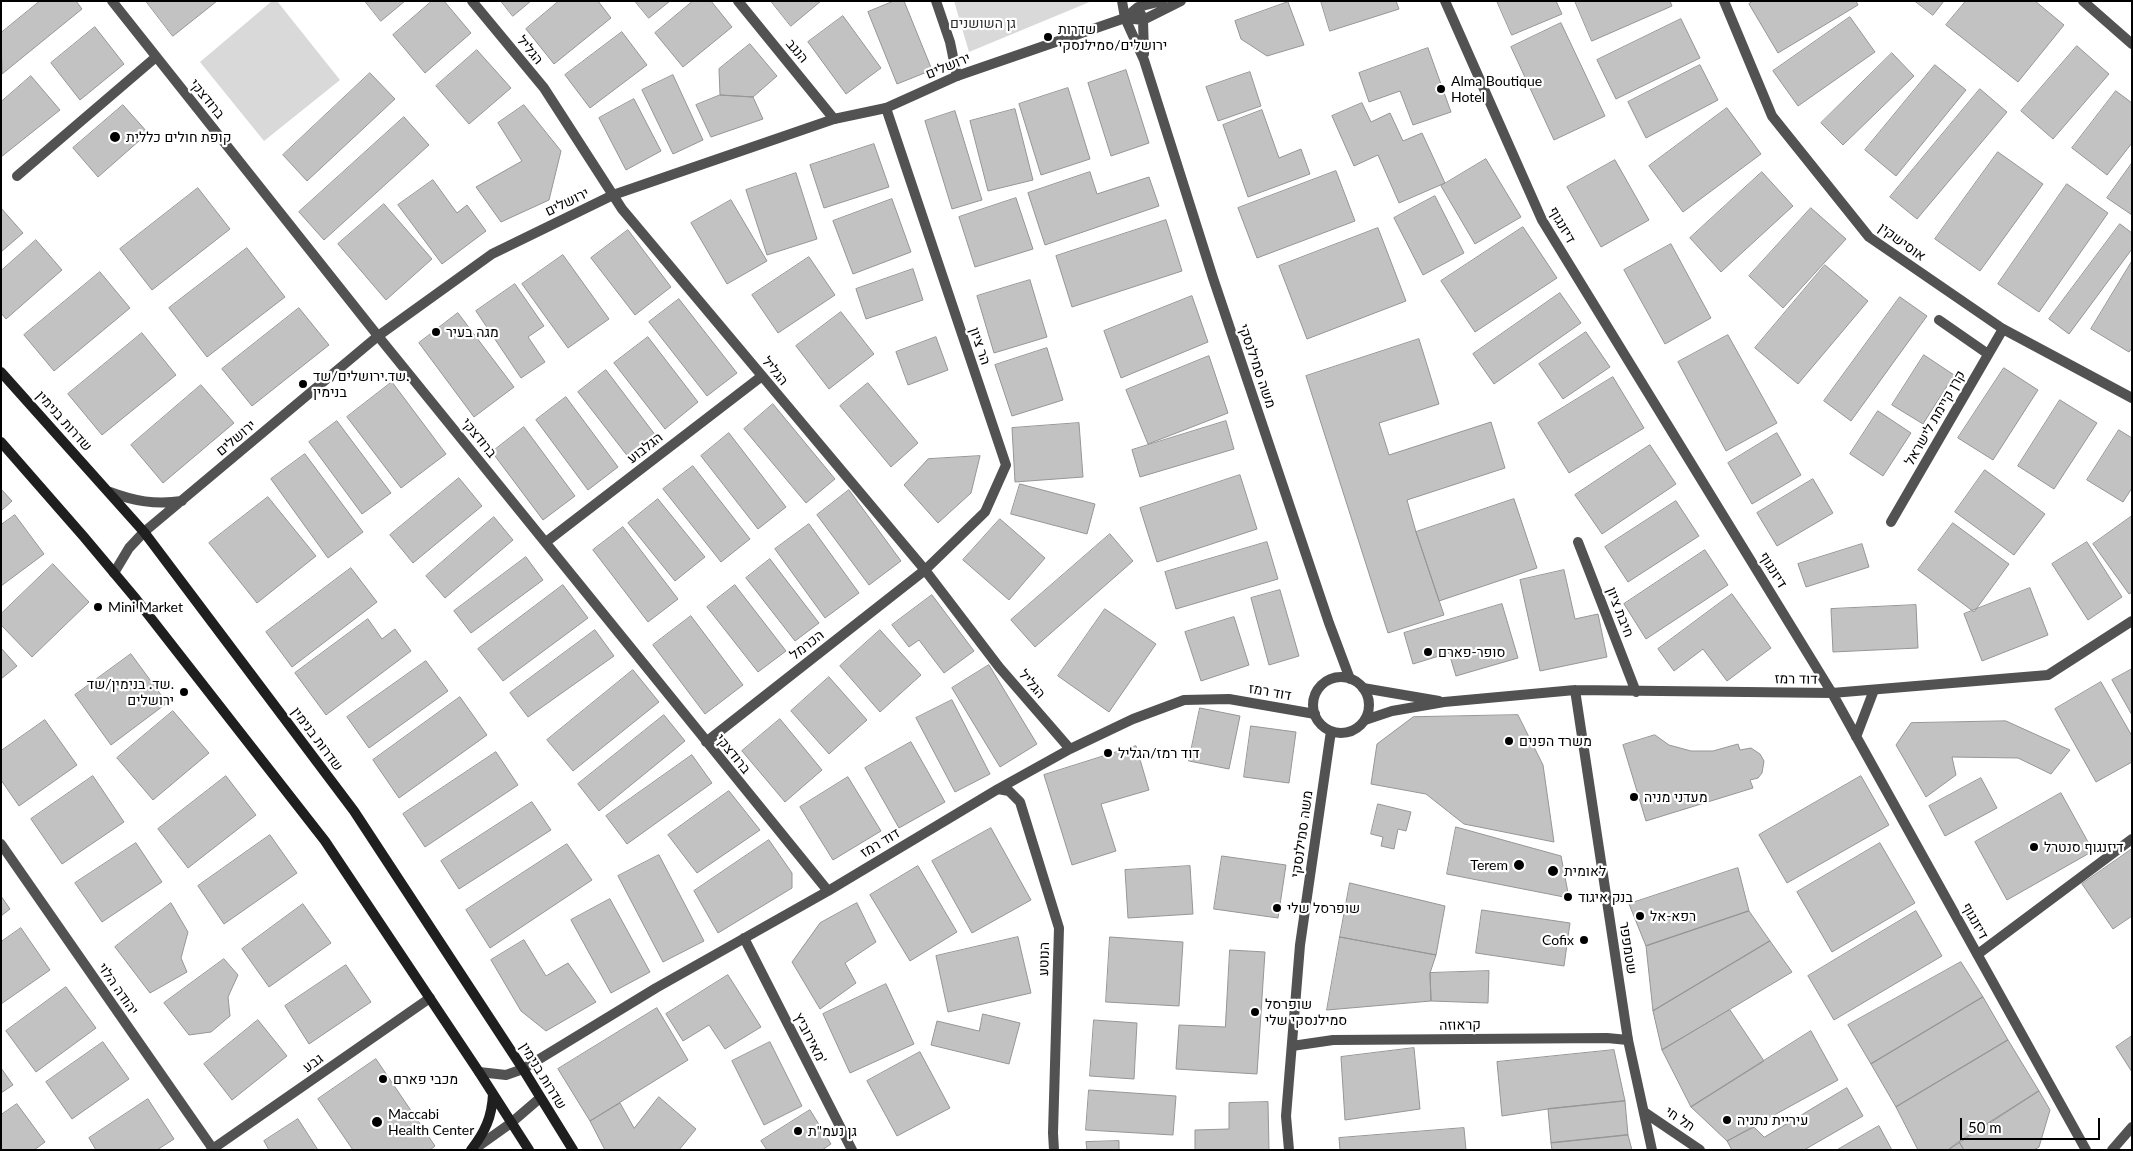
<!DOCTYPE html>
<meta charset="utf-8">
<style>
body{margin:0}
#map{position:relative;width:2133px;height:1151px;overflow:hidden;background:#fff;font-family:Lato,sans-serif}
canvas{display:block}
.frame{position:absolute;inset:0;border:2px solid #000;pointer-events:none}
.scale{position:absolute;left:1960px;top:1118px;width:140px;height:22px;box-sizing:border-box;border:2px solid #000;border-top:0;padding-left:6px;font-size:15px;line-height:18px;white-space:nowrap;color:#000;-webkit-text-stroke:4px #fff;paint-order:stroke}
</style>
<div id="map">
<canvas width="2133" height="1151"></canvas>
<div class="frame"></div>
<div class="scale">50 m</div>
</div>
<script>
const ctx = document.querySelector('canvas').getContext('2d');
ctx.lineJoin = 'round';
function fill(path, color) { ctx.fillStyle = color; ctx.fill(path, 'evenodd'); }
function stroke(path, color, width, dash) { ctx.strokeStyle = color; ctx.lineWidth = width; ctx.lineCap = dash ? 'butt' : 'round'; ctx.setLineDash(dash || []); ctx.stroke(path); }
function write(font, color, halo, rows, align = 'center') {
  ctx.font = font + ' Lato,Heebo,sans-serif'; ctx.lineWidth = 4.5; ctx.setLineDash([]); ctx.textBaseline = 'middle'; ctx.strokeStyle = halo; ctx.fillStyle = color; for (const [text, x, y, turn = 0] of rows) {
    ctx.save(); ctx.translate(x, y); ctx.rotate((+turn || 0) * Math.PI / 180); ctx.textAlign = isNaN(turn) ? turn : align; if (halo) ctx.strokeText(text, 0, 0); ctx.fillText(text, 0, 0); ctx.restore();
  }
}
fill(new Path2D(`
 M272,1h5l63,79 -76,61 -64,-79z
 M954,1h138l-123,51z`), '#d9d9d9');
const building = new Path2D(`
 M40,1h36l6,8 -80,65 -1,-41z
 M146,1h71l-44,35z
 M365,1h40l-24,20z
 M432,1h12l27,32 -46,40 -32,-38z
 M501,1h30l-18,15z
 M559,1h39l13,17 -57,46 -28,-35z
 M635,1h35l-21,17z
 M693,1h18l21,26 -49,40 -28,-34z
 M771,1h50l-30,25z
 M894,1h10l28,69 -35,14 -29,-72z
 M1321,1h75l3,8 -69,22z
 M1497,1h59l6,13 -50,21z
 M1575,1h95l2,5 -80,35z
 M1753,1h103l2,4 -80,48 -29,-49z
 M1915,1h29l-11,14z
 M1966,1h69l29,24 -46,57 -72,-57z
 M1288,2l16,43 -37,11 -26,-17 -6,-18z
 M843,16l38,52 -35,26 -38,-52z
 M1850,17l25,35 -77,54 -25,-35z
 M1681,19l19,39 -84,41 -19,-39z
 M1561,23l44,93 -51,24 -43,-93z
 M95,27l29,37 -44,36 -29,-37z
 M622,32l25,33 -57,43 -25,-33z
 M750,44l27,32 -24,21 -33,-2 -1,-26z
 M2077,46l32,28 -56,65 -32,-28z
 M1428,48l23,64 -38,13 -13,-34 -31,11 -10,-29z
 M477,50l34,38 -42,36 -33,-38z
 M1892,53l22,23 -71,69 -22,-22z
 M1700,65l18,35 -72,38 -18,-36z
 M1935,65l31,25 -70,86 -31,-26z
 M1126,70l23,73 -38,13 -23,-73z
 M1250,72l11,34 -43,15 -12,-34z
 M370,73l25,26 -88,82 -24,-26z
 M673,75l30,65 -30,14 -31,-64z
 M31,76l29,34 -59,47v-55z
 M1068,88l22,71 -49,16 -22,-71z
 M1980,89l27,23 -90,107 -27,-22z
 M2116,91l16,12v40l-25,32 -35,-27z
 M720,95l33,2 10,22 -52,18 -15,-32z
 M634,99l27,52 -35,19 -27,-52z
 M1362,103l9,19 19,-9 13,28 19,-8 23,50 -46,20 -21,-48 -24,11 -22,-50z
 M123,105l25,28 -50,44 -25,-29z
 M524,105l37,46 -12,49 -48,22 -25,-35 46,-26 -24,-38z
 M1727,108l34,46 -78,58 -34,-46z
 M1015,109l18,71 -45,11 -18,-70z
 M1262,110l17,48 22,-9 9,25 -62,23 -25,-72z
 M955,111l27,89 -30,9 -27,-88z
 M404,117l25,28 -105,95 -25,-28z
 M874,144l15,43 -65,21 -14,-43z
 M1998,152l45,32 -63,87 -45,-32z
 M1486,159l35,58 -46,27 -34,-58z
 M1615,160l34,60 -48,27 -34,-60z
 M2132,163v52l-25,-17z
 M1336,171l19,50 -98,37 -19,-50z
 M1090,172l7,22 52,-17 10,29 -114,39 -17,-52z
 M1762,172l31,34 -72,66 -31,-34z
 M796,173l21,66 -50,16 -21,-65z
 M433,180l24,33 10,-8 19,26 -44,33 -44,-59z
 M2067,184l41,29 -69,99 -41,-28z
 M198,188l32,41 -78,61 -32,-41z
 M1435,196l29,57 -41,22 -29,-57z
 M1016,198l17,51 -58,18 -16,-50z
 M892,199l19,53 -58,22 -20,-53z
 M731,200l36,61 -40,23 -36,-61z
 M384,204l48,55 -46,41 -48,-56z
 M1,208l22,25 -22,19z
 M1811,208l35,31 -63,69 -34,-32z
 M1166,220l16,51 -110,36 -16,-51z
 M2120,224l12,9v16l-63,85 -20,-15z
 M1523,227l34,51 -82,54 -34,-51z
 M1378,228l28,73 -99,38 -28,-73z
 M628,230l43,57 -36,28 -44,-57z
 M36,240l26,30 -56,49 -5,-6v-42z
 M1671,244l40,74 -46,26 -41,-74z
 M247,248l38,49 -78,60 -38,-49z
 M563,255l46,64 -41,29 -46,-64z
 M809,257l26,38 -57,38 -26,-38z
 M2132,261v87l-3,4 -38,-23z
 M1825,265l43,36 -70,83 -43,-36z
 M913,269l10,31 -57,19 -10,-30z
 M100,272l30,36 -76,63 -30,-36z
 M1030,280l17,57 -53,16 -17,-57z
 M515,284l29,42 -16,11 17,25 -24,16 -45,-67z
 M1560,293l21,30 -87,61 -21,-30z
 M1192,296l16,46 -87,36 -17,-47z
 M1900,297l27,19 -76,105 -27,-20z
 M679,299l58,74 -30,23 -58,-74z
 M299,308l30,37 -77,61 -30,-37z
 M841,312l33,42 -45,35 -33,-43z
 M458,313l56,74 -40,30 -55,-74z
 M1586,332l24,35 -47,32 -24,-35z
 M142,333l34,42 -74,60 -34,-41z
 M1728,335l49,88 -51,28 -48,-89z
 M648,337l50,65 -33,27 -51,-66z
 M936,337l12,33 -40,15 -12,-33z
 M1419,339l20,65 -60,19 10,32 102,-33 14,46 -98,32 9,32 28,83 -56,18 -82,-257z
 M1047,348l16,52 -51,16 -17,-51z
 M1924,355l30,20 -31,49 -31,-19z
 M1209,356l19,57 -80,31 -22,-54z
 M2004,368l34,22 -45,70 -35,-22z
 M606,370l50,66 -27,22 -51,-66z
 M1613,377l31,51 -75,45 -31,-50z
 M392,382l54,72 -45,34 -54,-71z
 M868,383l50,60 -27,24 -51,-61z
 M201,385l33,38 -71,60 -32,-38z
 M566,397l52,70 -30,23 -52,-70z
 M2060,400l37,23 -43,66 -36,-23z
 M773,404l62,75 -29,24 -62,-74z
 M1878,411l33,22 -28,43 -33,-22z
 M337,421l54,72 -29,21 -53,-72z
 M1226,421l8,28 -94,28 -8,-27z
 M1079,423l4,54 -68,5 -3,-54z
 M524,427l51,69 -32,24 -51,-68z
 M2119,430l13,8v50l-9,14 -36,-22z
 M729,433l57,74 -28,22 -57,-73z
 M1777,433l24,42 -49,29 -24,-41z
 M1650,445l26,39 -74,50 -27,-39z
 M305,454l58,78 -35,26 -57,-79z
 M980,456l-9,37 -33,30 -34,-38 24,-26z
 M693,466l57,73 -29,23 -58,-73z
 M1985,470l60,44 -31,41 -59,-43z
 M1240,475l17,54 -100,33 -17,-54z
 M459,478l23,28 -69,57 -23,-28z
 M1813,479l20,34 -56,33 -20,-33z
 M1020,484l75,20 -8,30 -76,-20z
 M1,489l11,12 -11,10z
 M849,490l52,71 -32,24 -52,-70z
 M268,497l48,59 -59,47 -48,-60z
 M658,499l47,58 -30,24 -47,-58z
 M1514,499l23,69 -98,33 -23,-69z
 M1676,501l23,35 -71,46 -23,-35z
 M15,515l29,39 -43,32v-61z
 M2132,516v76l-3,2 -36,-50z
 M494,517l19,23 -68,58 -19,-22z
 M1000,519l45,39 -36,42 -46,-40z
 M1953,523l56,41 -35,48 -56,-42z
 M809,524l50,69 -34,25 -50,-69z
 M623,527l55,72 -30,23 -55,-72z
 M1110,534l23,27 -98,86 -24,-27z
 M1267,542l11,37 -102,30 -11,-37z
 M2087,542l35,55 -34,23 -36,-56z
 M1862,544l7,23 -63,20 -8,-23z
 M1705,550l23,35 -82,54 -22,-35z
 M526,557l17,23 -72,53 -17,-22z
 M770,559l49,64 -24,18 -49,-63z
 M53,564l36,38 -57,55 -31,-32v-11z
 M351,568l26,34 -85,65 -26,-35z
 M1564,570l11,49 23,-5 9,43 -67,14 -20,-91z
 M563,585l25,33 -85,63 -25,-32z
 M735,585l51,66 -28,21 -51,-65z
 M2030,588l18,47 -66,26 -18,-47z
 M1280,590l19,66 -30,9 -18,-67z
 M1732,594l39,54 -44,33 -24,-32 -29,22 -16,-22z
 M932,595l42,56 -30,22 -25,-33 -10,7 -17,-22z
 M1502,604l16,54 -62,18 -7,-23 -36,11 -9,-31z
 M1916,605l2,43 -85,4 -2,-43z
 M1105,609l51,35 -47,68 -51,-36z
 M691,616l52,69 -38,29 -52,-69z
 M1234,617l15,48 -48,16 -16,-49z
 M368,619l14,20 13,-10 16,22 -85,64 -31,-42z
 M595,630l19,26 -86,61 -18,-24z
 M880,630l41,45 -41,37 -40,-46z
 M1,648l16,18 -16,13z
 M131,654l36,49 -56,42 -36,-50z
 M426,661l22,30 -79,57 -22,-31z
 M989,665l48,79 -37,23 -48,-79z
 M2132,669v46l-20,-35z
 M633,670l26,32 -86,69 -26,-31z
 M829,677l38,43 -38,34 -38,-43z
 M2101,682l31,54v26l-36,20 -41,-73z
 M460,697l27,38 -88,63 -26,-38z
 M952,700l38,74 -35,18 -39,-74z
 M1200,708l40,8 -11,53 -40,-8z
 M173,711l36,42 -56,47 -36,-42z
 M664,715l21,26 -86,70 -21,-27z
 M1518,715l25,50 11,77 -90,-18 -38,-30 -55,-10 6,-40 36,-27z
 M780,719l42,51 -37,32 -43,-51z
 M45,720l32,45 -58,41 -18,-26v-29z
 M2006,721l64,29 -19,24 -33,-16 -66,-1 4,18 -30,22 -30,-52 15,-22z
 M1251,726l45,6 -7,51 -45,-6z
 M1655,735l14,10 22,6h22l25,-7 2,6 11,-2 9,6 4,7 -2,12 -4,5 -8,2 3,8 -107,33 -23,-76z
 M911,742l34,60 -46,26 -34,-60z
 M1136,746l13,44 -48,14 15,47 -44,14 -28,-90z
 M496,752l22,33 -93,62 -22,-33z
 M692,755l20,28 -85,61 -21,-28z
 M93,776l31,46 -62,42 -31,-45z
 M226,776l30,39 -68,53 -30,-39z
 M1861,776l28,49 -102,58 -28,-48z
 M848,777l33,54 -48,29 -33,-53z
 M1981,778l16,30 -52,28 -16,-30z
 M729,791l31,39 -63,43 -29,-38z
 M2061,793l32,58 -86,49 -32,-58z
 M532,802l19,28 -92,59 -18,-28z
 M1378,804l33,8 -5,19 -8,-2 -4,20 -13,-3 2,-9 -12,-3z
 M1456,827l105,29 8,42 -122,-24z
 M991,828l40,72 -59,33 -40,-72z
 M270,835l27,38 -73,51 -26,-38z
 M769,840l23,33v15l-74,45 -24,-42z
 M136,843l26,39 -60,40 -27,-39z
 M1880,843l35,60 -83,49 -35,-60z
 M567,844l25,36 -102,68 -24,-38z
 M2132,849v67l-19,13 -31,-45z
 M659,855l45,86 -41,21 -45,-86z
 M1222,856l64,9 -8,53 -64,-9z
 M918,866l39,66 -47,29 -40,-66z
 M1190,866l3,48 -65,4 -3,-48z
 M1738,868l11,43 -103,35 -17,-42z
 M1350,883l95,23 -9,49 -96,-18z
 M1,896l9,13 -9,7z
 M610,899l40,73 -39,21 -40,-73z
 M171,903l17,29 -7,26 6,14 -37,21 -35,-46z
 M857,903l19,39 -31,21 11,20 -36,26 -28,-47 28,-39z
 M303,904l28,39 -62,44 -27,-38z
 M1482,910l88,13 -6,43 -88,-13z
 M1749,911l21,30 -117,70 -7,-65z
 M1916,911l26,45 -108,64 -26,-44z
 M21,928l29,42 -49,34v-62z
 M1018,937l13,56 -83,19 -12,-56z
 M1110,937l73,5 -4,64 -73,-4z
 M1340,937l96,18 -6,18 1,28 -104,9z
 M524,940l22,36 22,-13 28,39 -50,29 -25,-20 -30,-51z
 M1770,941l22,31 -130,78 -9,-39z
 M1230,950l35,2 -8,122 -81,-5 3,-44 46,2z
 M224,959l14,16 -10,22 2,19 -19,16 -22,3 -25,-32z
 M1961,962l22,35 -112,67 -23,-39z
 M346,965l25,37 -62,42 -24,-38z
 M1489,971l-1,32 -57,-2 -1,-28z
 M728,975l33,52 -36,22 -16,-24 -26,16 -17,-27z
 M886,984l28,60 -64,29 -27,-59z
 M66,987l30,41 -60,44 -30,-41z
 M1983,997l25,43 -112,67 -25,-43z
 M657,1008l31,52 -98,61 -32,-52z
 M1730,1010l34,51 -73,46 -29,-57z
 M983,1014l37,9 -11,41 -78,-19 6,-24 42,10z
 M258,1020l29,36 -55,44 -28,-36z
 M1094,1020l43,3 -3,56 -44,-3z
 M1811,1031l27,49 -111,61 -36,-34z
 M2132,1036v36l-16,-25z
 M2008,1040l31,51 -91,59h-30l-22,-43z
 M103,1042l26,37 -57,40 -26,-37z
 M770,1042l32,64 -38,19 -32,-64z
 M1414,1048l6,61 -75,11 -4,-63z
 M1614,1050l11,51 -77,8 -46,7 -5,-54z
 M920,1052l30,56 -53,28 -30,-55z
 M376,1059l59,87 -5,4h-77l-35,-51z
 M1,1068l12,17 -12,8z
 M1847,1088l16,28 -59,34h-72l-5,-9 27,-14 10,10z
 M1089,1090l87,6 -3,39 -87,-5z
 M2039,1091l11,19 -11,37 -5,3h-70l-5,-8z
 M659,1097l37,32 -17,21h-74l-15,-29 30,-18 14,25z
 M148,1099l26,40 -17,11h-61l-7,-12z
 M1625,1101l3,34 -77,8 -3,-34z
 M1268,1102l1,48h-74v-20l34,-1v-26z
 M17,1104l28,38 -11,8h-33v-35z
 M810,1110l21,34 -9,6h-55l-6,-9z
 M298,1119l20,31h-49l-5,-9z
 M1879,1126l13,24h-55z
 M1464,1128l2,22h-126l-1,-12z
 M1628,1135l4,15h-80l-1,-7z
 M1119,1141v9h-32l-1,-8z
 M1959,1142l5,8h-16z`);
fill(building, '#c2c2c2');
stroke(building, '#969696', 1);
stroke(new Path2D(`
 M1978,954l154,-115
 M1292,1046l41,-6 274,-2 21,2
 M1644,1112l56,38
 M2112,1150l20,-23`), '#525252', 10);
stroke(new Path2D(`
 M112,1l266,335 450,555
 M472,1l72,87 78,121 303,361 74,97 71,82
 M738,1l96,118
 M936,1l14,41 7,34
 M1122,1l3,17
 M1445,1l97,219 290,473 254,457
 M2083,1l49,43
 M17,176l139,-119
 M1939,320l49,34
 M1891,522l112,-193
 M546,542l216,-166
 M1578,542l58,150
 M1363,688l76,13
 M1575,690l53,350 24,110
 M1365,720l27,-9 52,-9 131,-12 257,3 216,-18 84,-54
 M1856,737l18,-47
 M706,742l219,-172 60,-58 21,-47 -120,-357
 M998,789l11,2 11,11 39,126 -6,205 1,17
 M1,844l212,305
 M744,938l108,212
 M479,1072l27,3 17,-6 133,-81 172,-97 170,-102 72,-40 63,-30 51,-19 45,-1 86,15
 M211,1150l219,-152
 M473,1150l38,-27 29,-25`), '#525252', 10);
stroke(new Path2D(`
 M1724,1l48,115 97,121 134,92 129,69
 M1141,14l2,6 1,34
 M1125,18l19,42 69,218 116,345 21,56
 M1125,18l18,2 38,-19
 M110,492c24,9 45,13 72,9
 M114,573l15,-25 15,-16 234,-196 114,-82 121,-59 221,-76 52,-11 71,-32 168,-58 13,-11 24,-6
 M1313 705a28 28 0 1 1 56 0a28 28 0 1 1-56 0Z
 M1289,1150l-3,-34 14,-171 31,-214`), '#525252', 10);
stroke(new Path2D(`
 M1,372l143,160 210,279 169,258 50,81
 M1,442l83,95 52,62 189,242 154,231 50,78
 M471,1150c14,-18 21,-33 22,-56`), '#1f1f1f', 10);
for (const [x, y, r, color] of [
 [1048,37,5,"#000"],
 [1441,89,5,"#000"],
 [115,137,6,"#000"],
 [436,332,5,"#000"],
 [303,384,5,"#000"],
 [98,607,5,"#000"],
 [1428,652,5,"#000"],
 [184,692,5,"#000"],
 [1509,741,5,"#000"],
 [1108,753,5,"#000"],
 [1634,797,5,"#000"],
 [2034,847,5,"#000"],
 [1519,865,6,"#000"],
 [1553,871,6,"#000"],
 [1568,897,5,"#000"],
 [1277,908,5,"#000"],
 [1640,916,5,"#000"],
 [1584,940,5,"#000"],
 [1255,1012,5,"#000"],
 [383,1079,5,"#000"],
 [1727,1120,5,"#000"],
 [377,1122,6,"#000"],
 [798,1131,5,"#000"]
]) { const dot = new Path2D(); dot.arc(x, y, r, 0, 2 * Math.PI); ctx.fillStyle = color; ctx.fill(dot); stroke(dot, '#fff', 2); }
write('14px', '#303030', '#fff', [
 ["גן השושנים",983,23]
]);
write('14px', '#000', '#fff', [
 ["שדרות",1058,29],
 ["ירושלים/סמילנסקי",1058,45],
 ["Alma Boutique",1451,81],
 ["Hotel",1451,97],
 ["קופת חולים כללית",126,137],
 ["מגה בעיר",446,332],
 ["שד.ירושלים/שד.",313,376],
 ["בנימין",313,392],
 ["Mini Market",108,607],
 ["סופר-פארם",1438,652],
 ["שד. בנימין/שד.",174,684,"right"],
 ["ירושלים",174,700,"right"],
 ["משרד הפנים",1519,741],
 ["דוד רמז/הגליל",1118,753],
 ["מעדני מניה",1644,797],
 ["דיזנגוף סנטרל",2044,847],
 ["Terem",1508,865,"right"],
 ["לאומית",1564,871],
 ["בנק איגוד",1578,897],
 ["שופרסל שלי",1287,908],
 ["רפא-אל",1650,916],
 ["Cofix",1574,940,"right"],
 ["שופרסל",1265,1004],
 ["סמילנסקי שלי",1265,1020],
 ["מכבי פארם",393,1079],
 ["Maccabi",388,1114],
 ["Health Center",388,1130],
 ["עיריית נתניה",1737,1120],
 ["גן נעמ\"ת",808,1131]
], 'left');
write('14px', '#000', '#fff', [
 ["הגליל",530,50,50],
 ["הנגב",797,51,50],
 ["ירושלים",948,66,-22],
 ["ברודצקי",207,99,51],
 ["ירושלים",567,202,-26],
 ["דיזנגוף",1562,225,60],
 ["אוסישקין",1902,242,36],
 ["הר ציון",980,346,71],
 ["משה סמילנסקי",1257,366,71],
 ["הגליל",775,371,50],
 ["קרן קיימת לישראל",1935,418,-60],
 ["שדרות בנימין",64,421,48],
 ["ירושלים",236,438,-40],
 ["ברודצקי",479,438,51],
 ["הגלבוע",645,448,-38],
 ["דיזנגוף",1773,570,58],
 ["חיבת ציון",1620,612,69],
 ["הכרמל",807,645,-38],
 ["דוד רמז",1796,679,1],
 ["הגליל",1032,684,49],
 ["דוד רמז",1270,692,10],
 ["שדרות בנימין",317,739,53],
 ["ברודצקי",733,754,51],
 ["משה סמילנסקי",1302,834,-82],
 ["דוד רמז",880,843,-31],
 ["דיזנגוף",1975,921,61],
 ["שטמפפר",1628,948,81],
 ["הנוטע",1044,959,-88],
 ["יהודה הלוי",118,989,55],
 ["קראוזה",1460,1025,-1],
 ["מאירוביץ'",810,1038,63],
 ["גבע",313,1063,-35],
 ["שדרות בנימין",543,1076,58],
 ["תל חי",1680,1119,34]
]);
</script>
